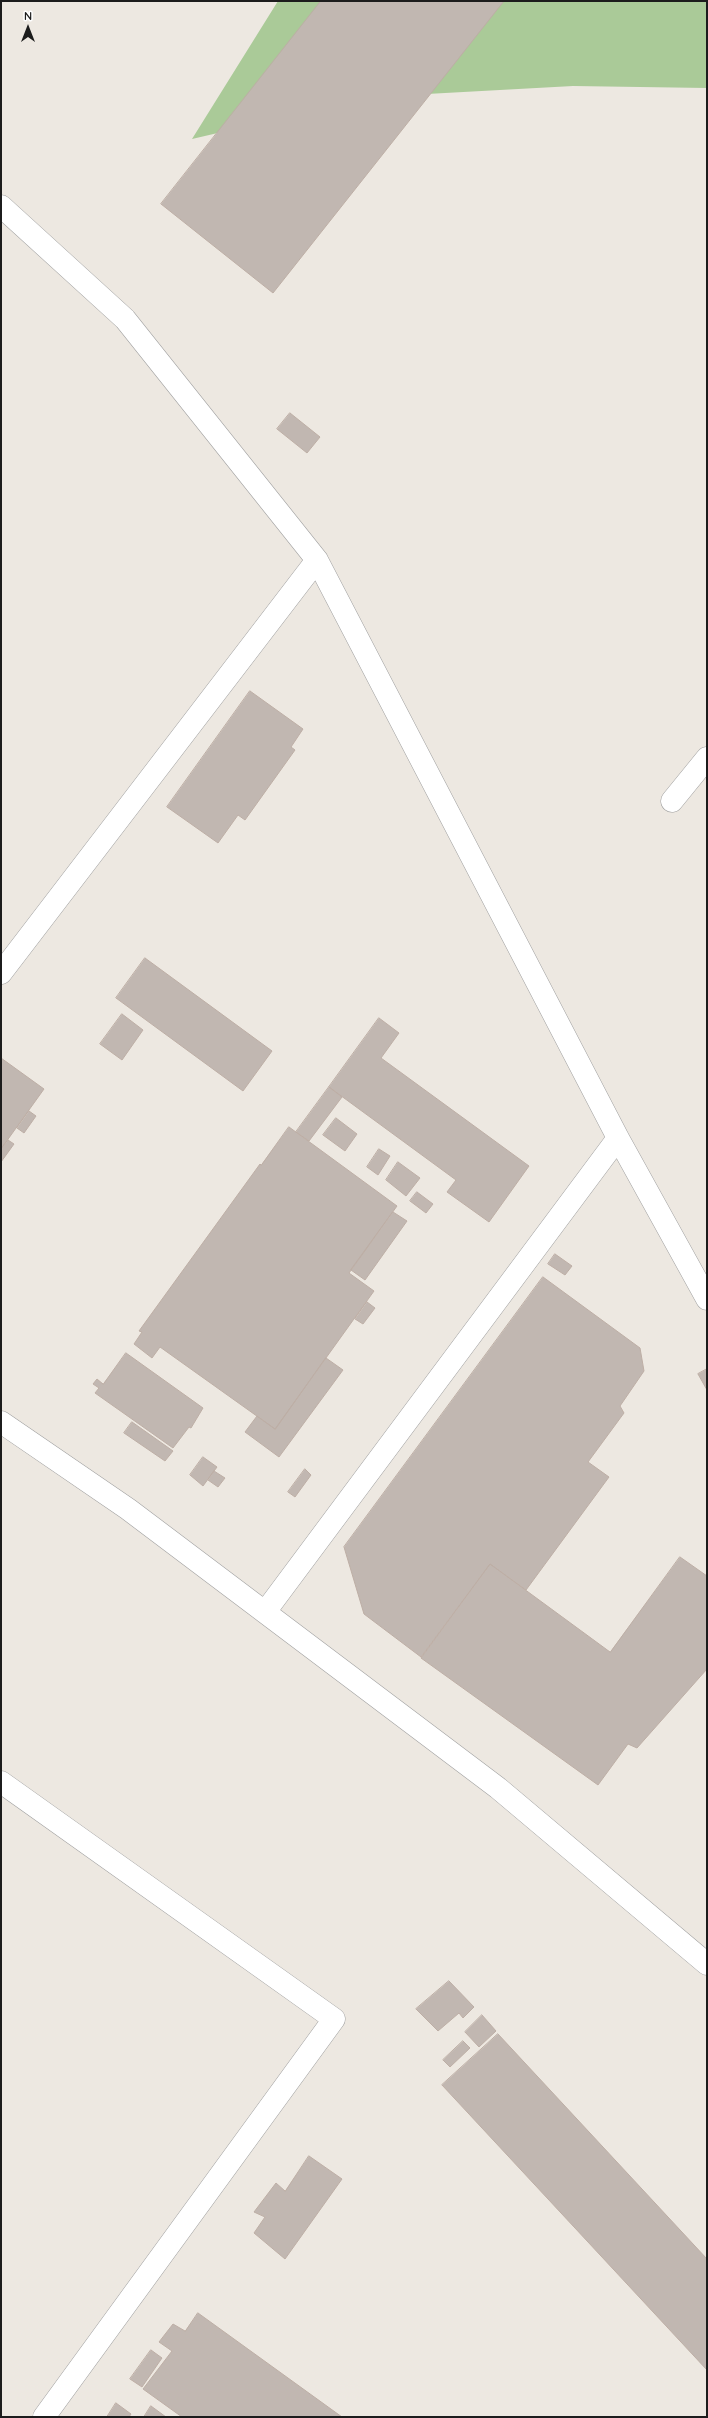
<!DOCTYPE html>
<style>
body{margin:0}
#map{position:relative;width:708px;height:2418px;overflow:hidden;background:#ede8e1;font-family:Quicksand,sans-serif}
canvas{display:block}
.frame{position:absolute;inset:0;border:2px solid #1c1c1c;pointer-events:none}
.north{position:absolute;left:8px;top:8px;width:40px;height:40px;-webkit-text-stroke:3px #fff;paint-order:stroke;rotate:0deg;font-size:11px;font-weight:700;line-height:16px;text-align:center;color:#1c1c1c}
.north::after{content:'';display:block;margin:auto;width:14px;height:18px;background:#1c1c1c;clip-path:polygon(50% 0,100% 100%,50% 72%,0 100%)}
</style>
<div id="map">
<canvas width="708" height="2418"></canvas>
<div class="frame"></div>
<div class="north">N</div>
</div>
<script>
const ctx = document.querySelector('canvas').getContext('2d');
ctx.lineJoin = 'round';
function fill(path, color) { ctx.fillStyle = color; ctx.fill(path, 'evenodd'); }
function stroke(path, color, width, dash) { ctx.strokeStyle = color; ctx.lineWidth = width; ctx.lineCap = dash ? 'butt' : 'round'; ctx.setLineDash(dash || []); ctx.stroke(path); }
fill(new Path2D(`
 M278,1h429v87l-134,-2 -201,11 -180,42z`), '#aaca98');
const building = new Path2D(`
 M321,1h183l-231,292 -112,-89z
 M290,413l30,24 -13,16 -30,-24z
 M250,691l53,38 -12,18 4,3 -50,70 -7,-5 -20,28 -51,-36z
 M145,958l127,93 -29,40 -127,-93z
 M122,1014l21,16 -21,30 -22,-16z
 M379,1018l20,15 -18,25 148,108 -40,56 -42,-30 9,-12 -127,-93z
 M1,1058l43,31 -43,60z
 M329,1087l13,10 -33,44 -13,-9z
 M29,1111l7,5 -12,17 -7,-5z
 M336,1118l21,16 -12,17 -22,-16z
 M289,1127l108,79 -48,67 25,18 -99,138 -115,-82 -8,11 -18,-14 8,-12 -3,-1 121,-167 1,1z
 M8,1140l6,4 -13,18v-13z
 M379,1149l11,7 -12,19 -11,-8z
 M398,1162l22,16 -14,18 -20,-16z
 M417,1192l16,12 -7,9 -16,-12z
 M393,1212l14,9 -42,59 -14,-10z
 M555,1254l17,12 -7,9 -17,-11z
 M543,1277l97,71 4,23 -24,35 4,7 -36,49 21,15 -83,113 -36,-26 -69,93 -57,-43 -20,-67z
 M367,1302l8,6 -12,16 -8,-5z
 M126,1353l77,55 -12,20 -2,-1 -16,21 -78,-55 4,-5 -6,-4 4,-5 6,5z
 M326,1358l17,12 -64,87 -34,-25 12,-16 18,13z
 M707,1369v21l-9,-16z
 M132,1422l41,29 -8,10 -41,-28z
 M203,1457l14,10 -14,19 -13,-11z
 M305,1469l6,6 -16,22 -7,-5z
 M214,1471l11,7 -7,9 -10,-7z
 M680,1557l27,19v93l-70,79 -9,-4 -30,41 -177,-127 69,-94 120,88z
 M449,1981l25,26 -11,11 -4,-5 -21,18 -22,-22z
 M482,2015l14,16 -17,16 -14,-15z
 M498,2034l209,225v111l-265,-285z
 M463,2041l7,7 -20,19 -7,-7z
 M309,2156l33,23 -57,80 -31,-26 11,-16 -11,-5 22,-29 9,8z
 M198,2313l144,104h-160l-39,-28 29,-38 -13,-9 14,-18 12,7z
 M151,2350l11,8 -20,29 -12,-8z
 M116,2403l15,11 -2,3h-22z
 M151,2406l15,11h-22z`);
fill(building, '#c1b7b1');
stroke(building, '#bdaea5', 1);
const minor = new Path2D(`
 M1,206l124,113 192,241 301,578 89,161
 M672,801l35,-43
 M1,973l316,-413
 M1,1422l127,87 370,279 209,176
 M265,1612l353,-474
 M1,1782l333,237 -290,398`);
stroke(minor, '#a0a0a0', 23);
stroke(minor, '#fff', 22);
</script>
